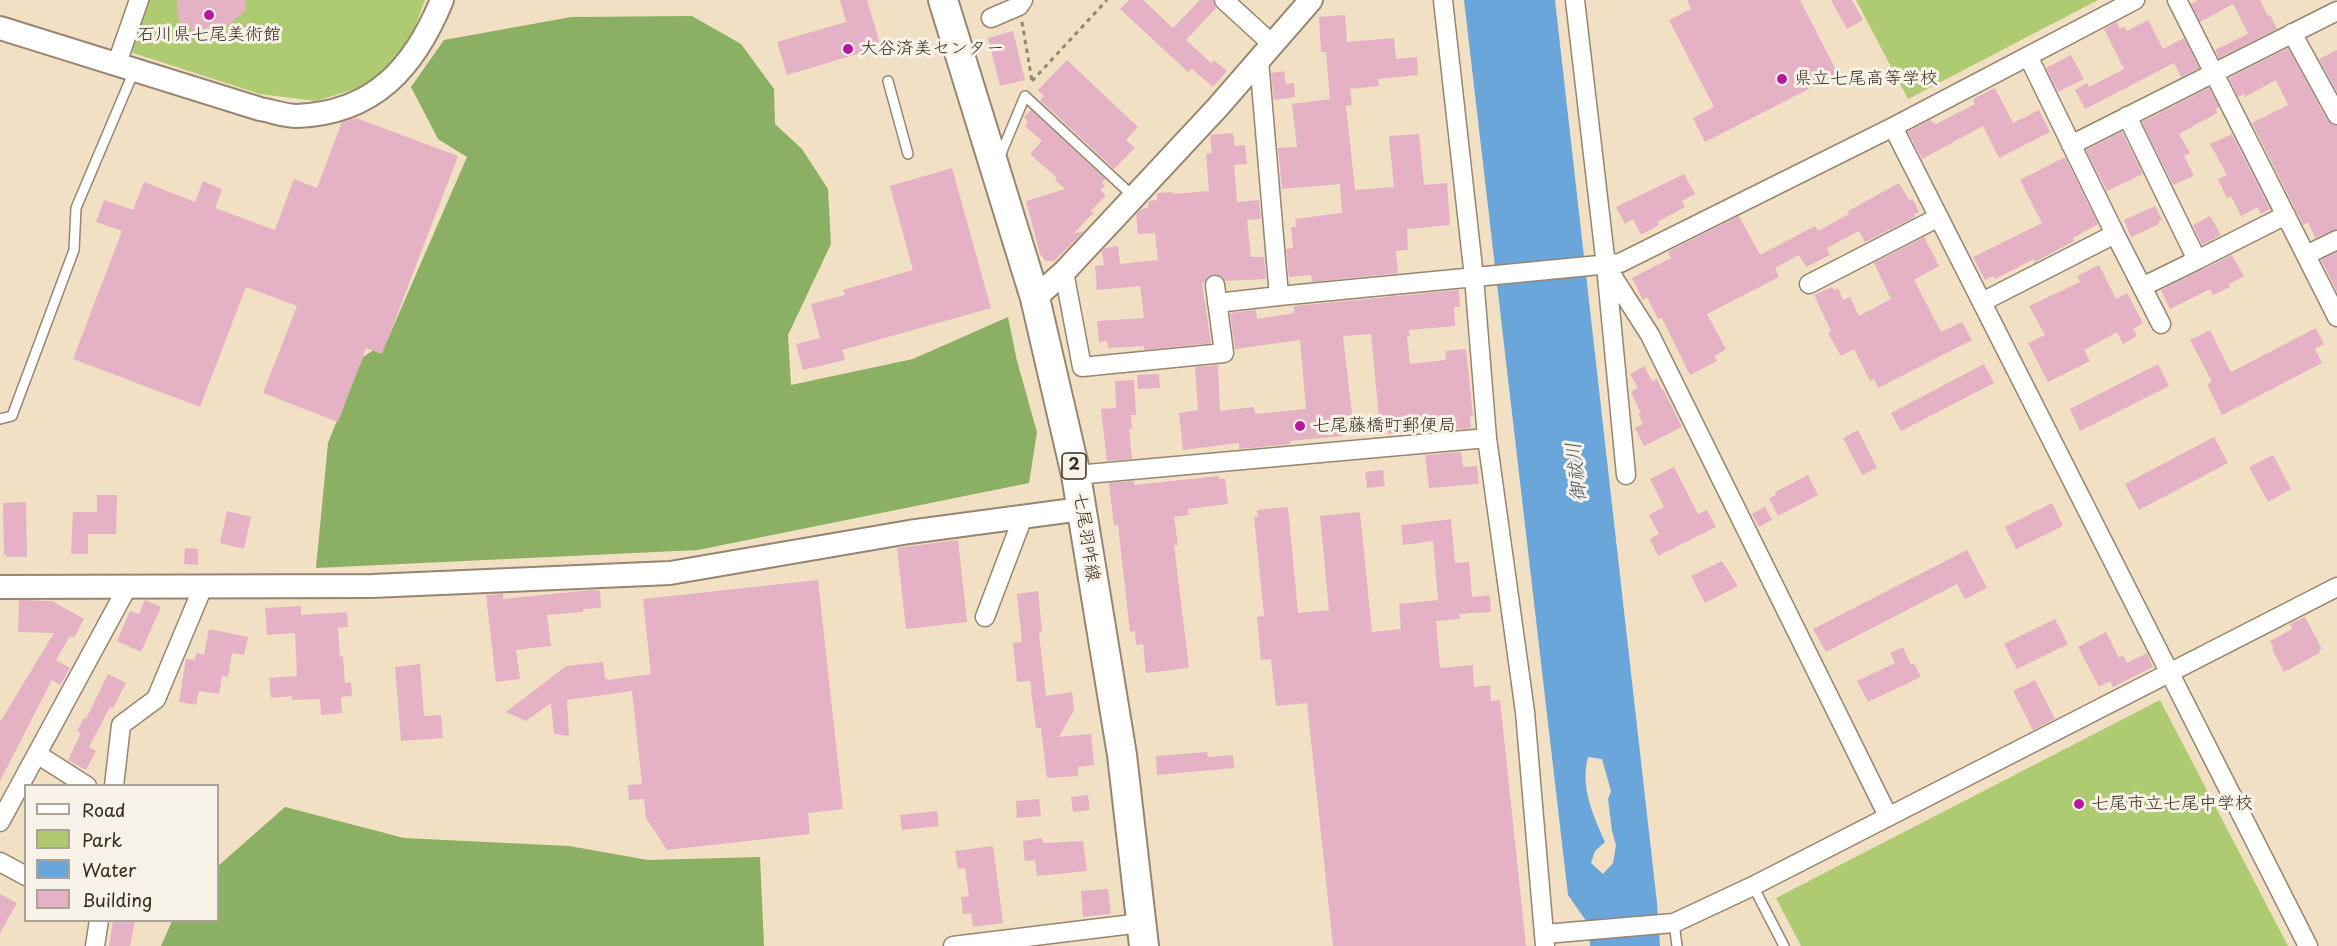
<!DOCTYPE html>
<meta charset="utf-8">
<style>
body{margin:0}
#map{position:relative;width:2337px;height:946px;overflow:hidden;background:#f2e0c4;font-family:"Playpen Sans",sans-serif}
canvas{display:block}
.legend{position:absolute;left:24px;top:784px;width:195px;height:138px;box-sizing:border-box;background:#f7f3e8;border:2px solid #aca397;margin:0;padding:8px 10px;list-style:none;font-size:18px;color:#3b2a1e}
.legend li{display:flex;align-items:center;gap:12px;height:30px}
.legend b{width:30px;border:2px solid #aca397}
</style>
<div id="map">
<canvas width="2337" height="946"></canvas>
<ul class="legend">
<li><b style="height:8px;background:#fff"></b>Road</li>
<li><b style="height:16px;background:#afcb71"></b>Park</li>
<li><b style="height:16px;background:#6ba6db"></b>Water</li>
<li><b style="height:16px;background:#e4b2c4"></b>Building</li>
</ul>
</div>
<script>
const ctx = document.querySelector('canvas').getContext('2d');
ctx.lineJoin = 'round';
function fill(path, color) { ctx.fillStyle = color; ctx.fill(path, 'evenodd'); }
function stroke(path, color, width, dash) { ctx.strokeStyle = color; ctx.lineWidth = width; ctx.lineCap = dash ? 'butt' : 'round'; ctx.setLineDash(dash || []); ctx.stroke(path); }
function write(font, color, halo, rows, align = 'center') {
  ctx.font = font + ' "Playpen Sans","Klee One",sans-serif'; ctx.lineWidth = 6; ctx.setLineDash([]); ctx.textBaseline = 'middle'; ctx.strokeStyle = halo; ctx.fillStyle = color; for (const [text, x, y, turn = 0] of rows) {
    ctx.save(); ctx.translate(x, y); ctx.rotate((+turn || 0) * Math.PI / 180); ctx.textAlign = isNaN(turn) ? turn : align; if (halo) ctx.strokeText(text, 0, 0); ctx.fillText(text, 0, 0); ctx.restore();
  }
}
fill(new Path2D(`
 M149,0h276l-15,41 -41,44 -53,16 -56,-7 -130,-42z
 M1856,0h242l-190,99z
 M2160,700l128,246h-487l-25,-48z`), '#afcb71');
fill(new Path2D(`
 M692,16l49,28 33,45 1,35 27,25 26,40 3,55 -43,91 3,50 122,-26 95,-42 9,44 20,71 -8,51 -331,67 -382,18 12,-125 35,-86 24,-16 80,-184 -29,-18 -27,-52 33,-47 127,-23z
 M285,807l119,31 165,8 79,14 112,-3 4,89h-603l11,-25 46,-1v-54z`), '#8baf63');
fill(new Path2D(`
 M1464,0h91l102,903 3,43h-70l-1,-21 -21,-30zM1582,526l8,15 8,24 10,52 -5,15 -3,3 -7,-9 -5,-30 -6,-18 -4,-22v-28zM1588,757l14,2 9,32 -3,8 4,32 4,14 -3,18 -10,11 -12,-11 4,-12 10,-9c-12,-27 -25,-55 -17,-85z`), '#6ba6db');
stroke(new Path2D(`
 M1580,489l22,187`), '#6ba6db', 33);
fill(new Path2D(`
 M177,0h68l1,10 -21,18 -27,6 -19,-13z
 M840,0h27l14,47 -94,28 -10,-33 69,-20z
 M1129,0h14l30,28 27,-28h13l3,8 -30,32 25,23 3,-3 13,11 -14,16 -21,-18 -4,3 -68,-63z
 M1687,0h113l38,74 -133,68 -12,-24 21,-11 -45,-87 22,-11z
 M1831,0h21l11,20 -16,9z
 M2198,0h62l8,16 2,-1 7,14 -58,29 -4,-8 33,-16 -15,-30 -33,18 -9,-18z
 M1345,15l2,27 47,-4 2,21 21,-2 1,18 -40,4 1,7 -29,3 2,16 -6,1 9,84 39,-3 -5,-51 30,-2 5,51 23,-2 3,42 -43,4 1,21 -12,1 2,22 -86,9 -1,-7 -22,2 -3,-28 7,-1 -2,-21h5l-1,-8 47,-6 -2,-29 -58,5 -4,-41 19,-1 -5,-43 38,-5 -4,-47h-5l-2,-35z
 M2148,20l15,29 21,-11 15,30 -18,9 -7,-14 -89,46 -10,-19 12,-7 2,4 35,-18 -20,-40 13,-7 3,7 4,-2 3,4z
 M1013,31l12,49 -25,6 -12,-48z
 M2288,48l39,72 10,6v103l-22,9 -7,-16 -5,3 -51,-102 36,-18 -12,-25 -31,17 -1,-3 -6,3 -9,-19z
 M2337,50v42l-18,-33z
 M2071,55l13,24 -26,13 -12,-24z
 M1067,60l71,67 -12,13 9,8 -21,21 -74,-69 4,-4 -6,-6z
 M1284,71l2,13 8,-1 1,14 -21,3 -3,-27z
 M1995,88l18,35 26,-13 11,22 -51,26 -16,-32 -61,33 -14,-27 22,-12 6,4 39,-20 -2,-5z
 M2209,88l10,19 -3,2 1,4 -38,21 11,19 -6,3 10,20 -21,9 -31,-63z
 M1031,110l74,69 -3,4 3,3 -5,4 6,5 -16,17 5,-1 -21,22 9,-1 -29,29h-8l-6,-7 -14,-53 39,-12 -10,-9 2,-2 -27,-24 12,-13 -17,-15 3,-4 -4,-5z
 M356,118l102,38 -76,198 -16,-6 -28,74 -75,-29 34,-87 -51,-19 -46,120 -127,-48 49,-128 -26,-9 8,-22 29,10 11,-28 51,20 8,-21 19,8 -7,19 60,22 19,-51 23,9 25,-66z
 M2122,132l21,42 -36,17 -21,-41z
 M1233,133l2,13 10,-1 2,19 -13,1 3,37 22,-2 2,19 -14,1 4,37h13l2,22 -41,2 -5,-6 -6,-1 -6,2 -4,7h-2l9,60 -67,7v-4l-36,2 -1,-7 -8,1 -2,-21 47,-3 -4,-32 -43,4 -2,-24 9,-1 -2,-14 3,-3 13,-2 2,18 38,-4 -3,-27 -17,1 -2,-20 6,-5 6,-1 1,-7 8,-1v-7l16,-1v2l36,-3 -3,-37 6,-1 -2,-18z
 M2232,134l38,75 -9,5 -3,-7 -17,9 -10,-20 -4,2 -9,-19 9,-4 -17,-31z
 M2065,157l33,67 -25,14 1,3 -39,21 -1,-3 -39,20 -2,-3 -8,4 -12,-23 69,-34 -22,-43z
 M952,168l39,140 -149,42 3,10 -42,10 -7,-26 24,-6 -9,-34 34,-9 -2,-5 70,-20 -23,-84z
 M1684,174l11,20 -13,7 3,6 -28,15 2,3 -18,10 -8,-16 -8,5 -9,-17z
 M1899,183l10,17 4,-1 6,13 -5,3 1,2 -50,25 -6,-11 -32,17 3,7 -24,12 -7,-12 -24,13 4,9 -72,37 19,35 -12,7 3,5 -27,14 -28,-57 -4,1 -11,-22 -4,3 -11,-22 39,-20 -3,-6 71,-36 21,39 55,-29 3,5 31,-17 -1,-3z
 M2155,206l7,14 -4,2 1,2 -28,13 -7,-17z
 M2210,216l11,19 -19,10 -9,-20z
 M1924,237l15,29 -25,14 27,52 21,-10 10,18 -94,48 -4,-9 -4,2 -16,-32 -13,7 -13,-23 3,-2 -17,-36 18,-8 2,3 4,-2 5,12 7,-3 9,19 32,-17 -17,-36z
 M2337,252v40l-16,-32z
 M2232,255l12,21 -15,8 1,3 -17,8 -3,-6 -40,20 -9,-19z
 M2099,265l17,34 11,-6 16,30 -10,6 4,7 -14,8 -6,-12 -33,18 6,11 -42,21 -20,-39 17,-8 -16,-29 51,-24 -3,-6z
 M1459,290l1,17h-6l1,19 -46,4 1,6h-3l3,28 36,-4 -1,-9 21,-2 7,67 -3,1 1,11 -27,3 -2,-15 -35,4 2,12 -21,2v-7l-8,1 -9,-94 -28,2 11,96 -12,2 1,2 -53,5v3l-51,5v-6l-56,7 -4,-37 19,-3 -3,-43 23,-2 2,46 34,-4 1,7 51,-5 -6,-69 -65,9 -5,-36 26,-3 1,9 37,-6v-7z
 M2316,328l8,16 -9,5 7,14 -100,52 -15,-31 5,-2 -22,-42 20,-10 21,42z
 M1984,364l10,19 -93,48 -10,-18z
 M2158,364l11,22 -89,45 -10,-22z
 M1644,366l8,15 5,-2 5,11 1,-1 19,38 -38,19 -9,-18 8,-4 -5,-10 3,-1 -10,-21 7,-4 -8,-14z
 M1159,374l1,14 -22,1 -1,-14z
 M1134,380l2,35h-5l1,14h-3l3,30 -25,2 -6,-52 15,-1 -1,-27z
 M1858,430l19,38 -15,7 -19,-37z
 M2214,437l14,26 -89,47 -14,-26z
 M1461,452l2,15 14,-1 2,18 -50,4 -4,-33z
 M2273,455l18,34 -23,13 -19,-35z
 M1674,467l24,47 9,-4 9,17 -58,29 -8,-17 9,-5 -10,-19 15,-8 -14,-28z
 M1383,470l2,16 -18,2 -2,-16z
 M1808,475l10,20 -40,21 -9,-18 7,-3 -1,-3z
 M1219,476v3h6l3,25 -40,5 1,6 -15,2 4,28h-4l15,123 -43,5 -3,-29 -7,1 -1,-14 -5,1 -12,-107 -4,1 -5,-43 25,-2v4z
 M97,495h20l-1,39h-28v20h-17l2,-42h24z
 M26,502l1,55h-20v-2h-3l-1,-52z
 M2052,503l11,23 -47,23 -11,-22z
 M1288,507l10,106 31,-3 -9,-94 40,-4 12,120 29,-3 -2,-25 39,-4 -5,-59 -30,4 -2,-20 50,-6 4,44 14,-1 3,35 18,-2 1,17 -32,2 1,5 -24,2 4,47 33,-3 1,22 16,-2 1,16 9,-1 26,246h-193l-26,-243 -31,3 -5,-47 -10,1 -4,-43 7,-1 -10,-99h4l-1,-7z
 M1765,507l7,13 -13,7 -7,-13z
 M227,511l24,6 -7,32 -24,-6z
 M958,540l9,82 -61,7 -9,-81z
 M185,548l13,1v16l-14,-1z
 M1967,550l20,38 -22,11 -8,-15 -131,68 -13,-23z
 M1722,561l16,25 -33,17 -14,-27z
 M818,580l25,229 -35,4 2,21 -143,16 -21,-32 -2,-19 -15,1 -1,-15 14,-1 -10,-93 -65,9 2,36 -15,-2 -3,-31 -25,18 -20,-9 60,-46 37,-4 2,16 3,2 43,-6 -8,-75z
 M591,590l9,1 1,17 -18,1v3l-36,3 4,31 -35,4 4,29 -24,3 -10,-87 17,-1v5z
 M1038,591l4,41 -3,1 7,63 26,-4 2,18 -15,27 32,-3 3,31 -16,2v9l-31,2 -6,-50h-5l-6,-47 -13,1 -4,-39 9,-1 -5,-48z
 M19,600l33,1 32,18 -10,19 -4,-2 -14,24 14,8 -10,17 -8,-5 -52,101v-59l54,-89 -36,-1z
 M145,600l16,7 -20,45 -24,-11 13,-30 9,3z
 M301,606v9l46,-3 1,15 -10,1 2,29 3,-1 2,27 6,-1 1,14 -11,1 1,16 -21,2 -1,-16 -28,1v-4l-21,2 -2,-20 28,-2 -2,-43 -28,2 -2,-27z
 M2305,617l17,32 -3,1 1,3 -36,19 -12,-23 2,-1 -4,-7 22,-12 -2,-5z
 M2055,619l13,25 -51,25 -13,-25z
 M209,629l39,8 -4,18 -12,-2 -4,24 -6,-1 -3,18 -20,-3 -3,14 -17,-3 7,-43 9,1 1,-7 8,2z
 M2106,632l13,26 4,-3 4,8 20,-10 6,14 -40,20 -3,-6 -11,6 -21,-40z
 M1903,647l8,18 3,-2 7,14 -53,25 -11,-21 38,-18 -5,-10z
 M420,664l4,52 17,-1 2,23 -42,3 -6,-74z
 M108,674l18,9 -13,25 -3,-1 -21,40 7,4 -10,19 -18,-10 13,-27 -4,-2 7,-13 2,1z
 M2035,680l20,39 -22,11 -20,-39z
 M1207,752l1,5 25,-2 1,13 -77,7 -1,-19z
 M1088,795l2,15 -17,2 -2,-15z
 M1039,799l2,17 -24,2 -1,-17z
 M937,811l2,15 -37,4 -2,-15z
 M1042,838l1,5 40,-2 4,30 -50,5 -2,-16 -10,1 -2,-20z
 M993,846l10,77 -30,4 -2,-14 -8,1 -2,-17 8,-1 -4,-28 -7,1 -3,-18z
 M1108,889l3,25 -28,3 -2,-26z
 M0,894l17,9 -17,30z
 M113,921h22l-5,25h-21z`), '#e4b2c4');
const service = new Path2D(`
 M888,81l20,73
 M1000,156l25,-60 109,101
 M0,419l12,-3 62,-166 2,-42 58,-137
 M1753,886l31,60
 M1674,923l3,23`);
const minor = new Path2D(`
 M1224,0l48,44
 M1443,0l31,277 13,161 38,274 20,234
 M1575,0l31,266 20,209
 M2177,0l160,317
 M991,18l28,-12 4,-6
 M2292,33l45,82
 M2028,56l87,178
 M117,63l22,-63
 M2127,116l70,144 -55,27
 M1893,127l415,819
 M2071,145l266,-134
 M2306,255l31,-15
 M2197,260l89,-45
 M1606,266l44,69 238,481
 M1064,272l18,95 142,-14 -9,-68
 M1809,284l130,-67
 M1279,296l341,-33 273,-136 242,-127
 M1982,302l133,-68 46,90
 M1217,303l62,-7 -20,-236
 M1076,475l411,-37
 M985,617l38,-100
 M37,754l50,32
 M114,786l7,-61 35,-26 47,-112
 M0,822l128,-236
 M0,862l26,14
 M1545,934l129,-11 79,-37 584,-299
 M95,946l4,-26
 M953,946l188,-23`);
const tertiary = new Path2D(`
 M0,28l260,81c12,2 25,7 37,7 77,-3 117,-48 145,-116
 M1035,298l29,-26 153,-164 94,-108
 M0,587l372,-1 298,-13 239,-41 172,-23`);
const primary = new Path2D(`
 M943,0l92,298 41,177 46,280 22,191`);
stroke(service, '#968571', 12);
stroke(minor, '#968571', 21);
stroke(tertiary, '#968571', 26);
stroke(primary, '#968571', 32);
stroke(new Path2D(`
 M1022,22l10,59
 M1032,81l75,-81`), '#968571', 3, [4.5, 4.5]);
stroke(service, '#fff', 9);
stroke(minor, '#fff', 18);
stroke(tertiary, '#fff', 22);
stroke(primary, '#fff', 28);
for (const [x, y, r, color] of [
 [209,15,6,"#b5179e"],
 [848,49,6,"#b5179e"],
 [1782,79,6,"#b5179e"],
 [1300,426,6,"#b5179e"],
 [2079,804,6,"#b5179e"]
]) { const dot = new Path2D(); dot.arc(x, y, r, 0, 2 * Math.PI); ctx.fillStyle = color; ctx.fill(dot); stroke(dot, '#f7f3e8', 2); }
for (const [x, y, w] of [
 [1074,466,24]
]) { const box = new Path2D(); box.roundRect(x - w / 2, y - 13, w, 26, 4.5); ctx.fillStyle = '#f7f3e8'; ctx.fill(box); stroke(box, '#3b2a1e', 1.5); }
write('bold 16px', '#3b2a1e', null, [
 ["2",1074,466]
]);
write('18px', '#3b2a1e', '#f7f3e8', [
 ["石川県七尾美術館",209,35,"center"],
 ["大谷済美センター",860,49],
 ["県立七尾高等学校",1794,79],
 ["七尾藤橋町郵便局",1312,426],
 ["七尾市立七尾中学校",2091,804]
], 'left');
write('18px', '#3b2a1e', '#f7f3e8', [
 ["七尾羽咋線",1086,537,81]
]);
write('italic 20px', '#4c5560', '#f7f3e8', [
 ["御祓川",1577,472,-96]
]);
</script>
